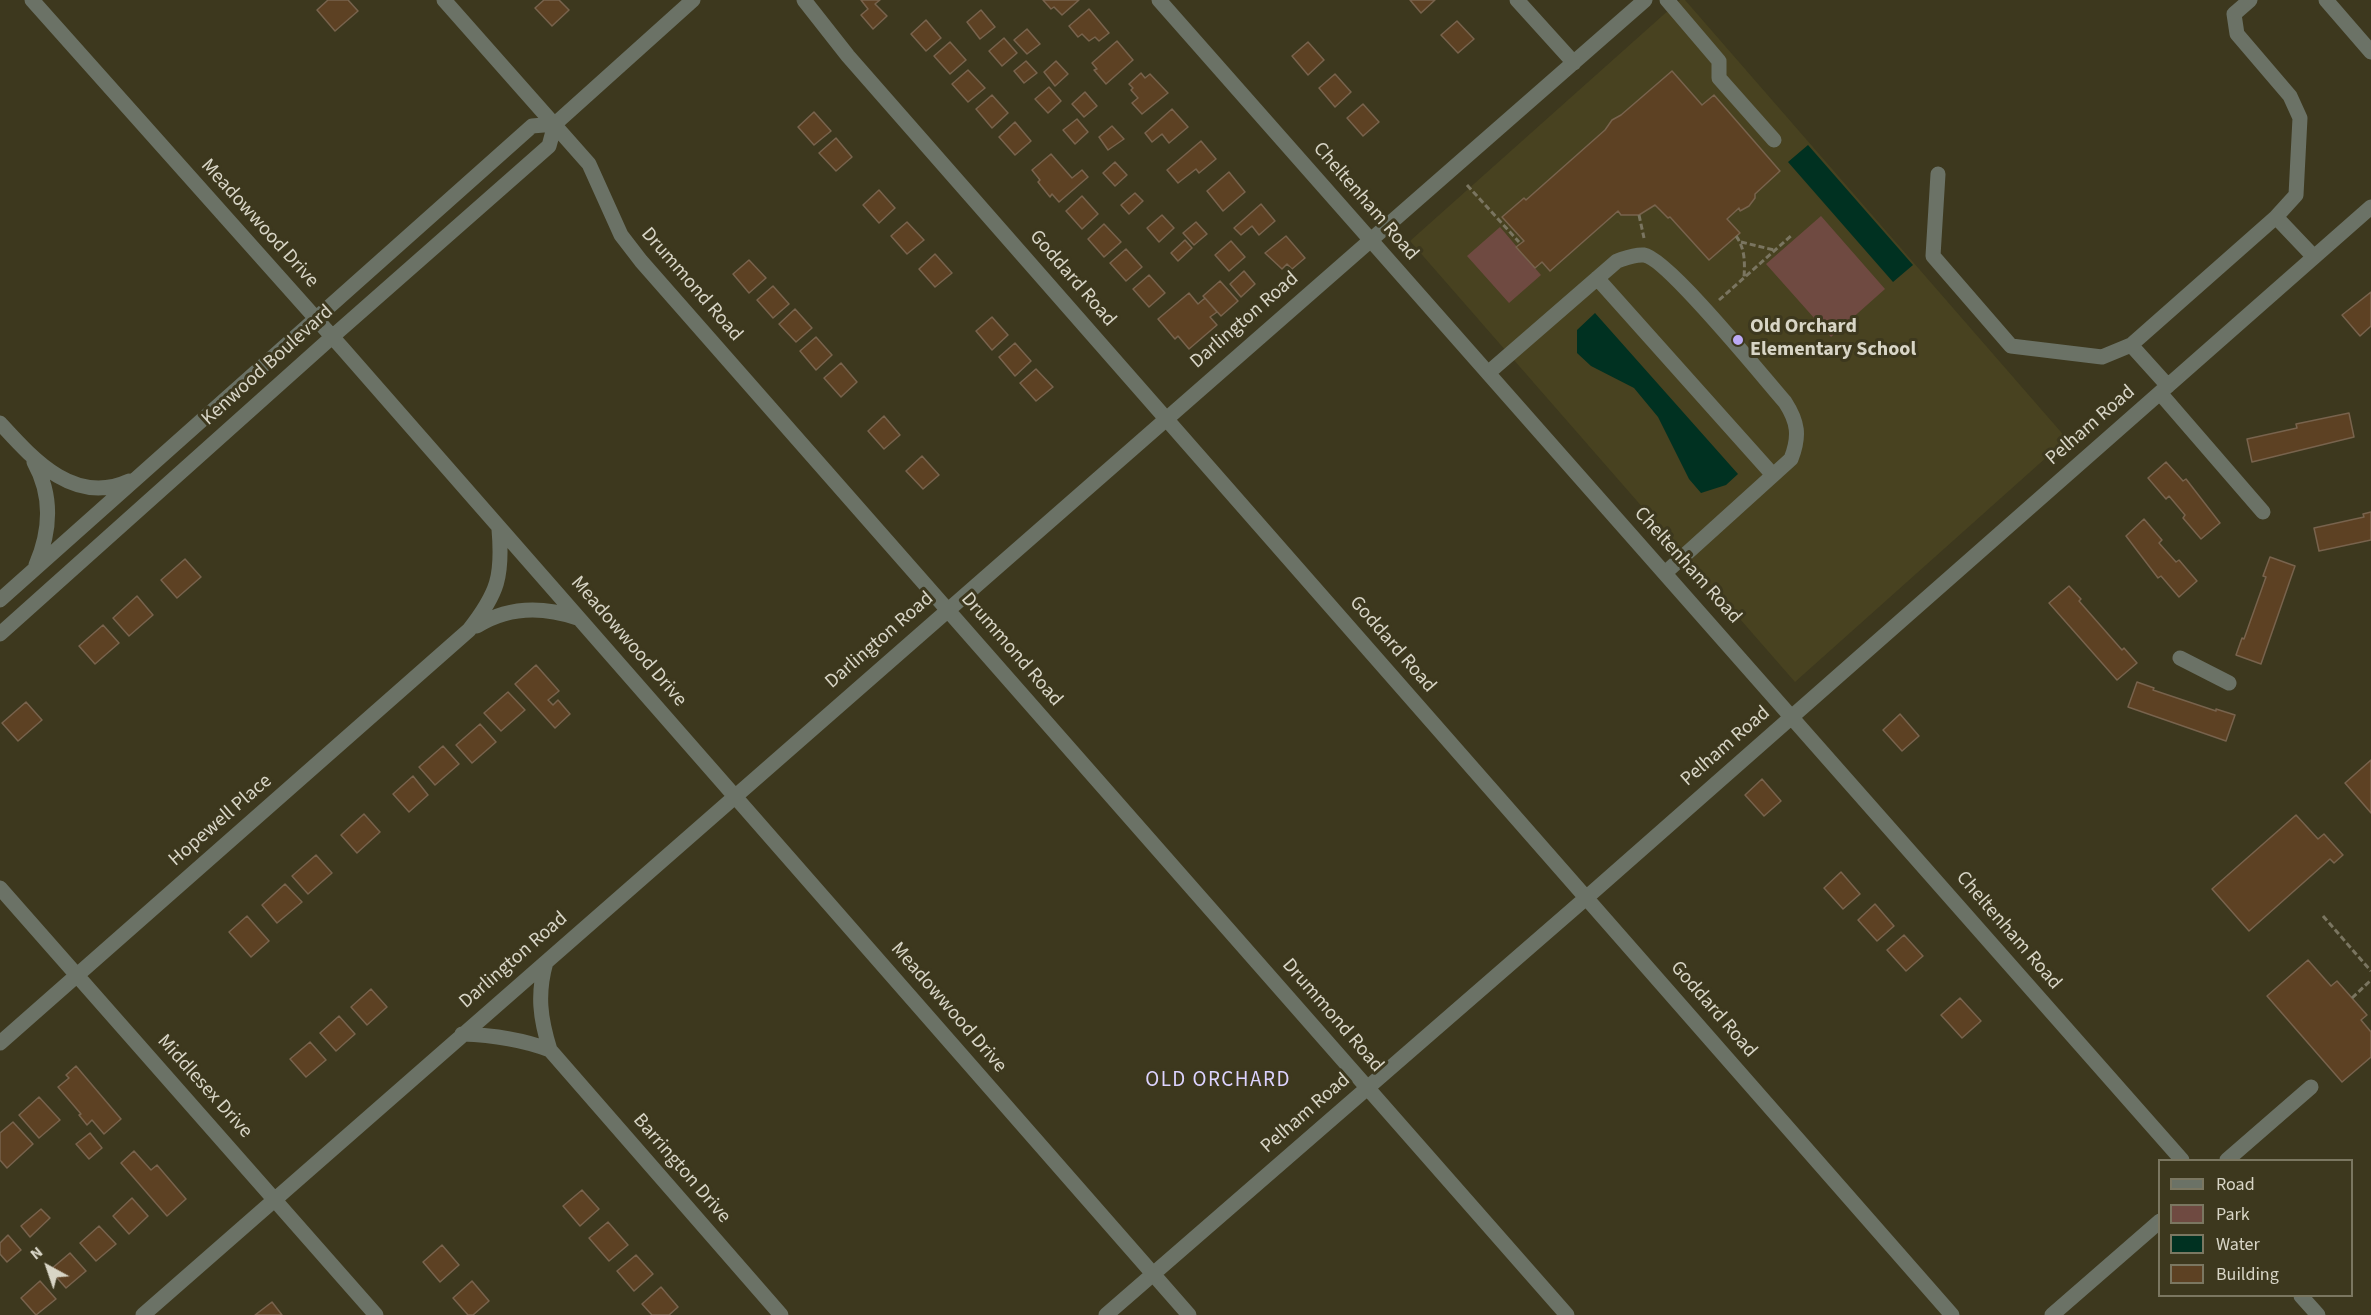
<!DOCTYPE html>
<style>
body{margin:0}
#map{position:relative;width:2371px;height:1315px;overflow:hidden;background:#3d381e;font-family:"Source Sans 3",sans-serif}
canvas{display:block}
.legend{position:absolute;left:2158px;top:1159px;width:195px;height:138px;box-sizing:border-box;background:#3d381e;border:2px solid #7b7761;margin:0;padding:8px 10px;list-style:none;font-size:18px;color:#d8d5c6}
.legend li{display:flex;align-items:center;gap:12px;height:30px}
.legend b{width:30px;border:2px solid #7b7761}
.north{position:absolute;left:18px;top:1237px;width:60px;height:60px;-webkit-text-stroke:4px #3d381e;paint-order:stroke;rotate:320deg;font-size:16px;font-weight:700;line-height:24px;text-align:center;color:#d8d5c6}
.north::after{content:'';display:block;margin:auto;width:21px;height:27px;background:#d8d5c6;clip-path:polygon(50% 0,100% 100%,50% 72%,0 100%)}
</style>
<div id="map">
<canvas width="2371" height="1315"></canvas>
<ul class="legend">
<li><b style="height:8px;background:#6b7266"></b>Road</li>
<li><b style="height:16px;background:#6f4a41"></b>Park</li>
<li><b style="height:16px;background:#003121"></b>Water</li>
<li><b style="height:16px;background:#5d4123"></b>Building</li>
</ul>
<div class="north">N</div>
</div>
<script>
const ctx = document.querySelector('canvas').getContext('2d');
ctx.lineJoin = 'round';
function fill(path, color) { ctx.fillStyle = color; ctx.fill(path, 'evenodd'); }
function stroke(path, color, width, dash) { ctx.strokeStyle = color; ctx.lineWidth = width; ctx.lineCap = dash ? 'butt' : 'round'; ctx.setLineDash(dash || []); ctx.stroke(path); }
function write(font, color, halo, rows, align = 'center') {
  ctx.font = font + ' "Source Sans 3",sans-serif'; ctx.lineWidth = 6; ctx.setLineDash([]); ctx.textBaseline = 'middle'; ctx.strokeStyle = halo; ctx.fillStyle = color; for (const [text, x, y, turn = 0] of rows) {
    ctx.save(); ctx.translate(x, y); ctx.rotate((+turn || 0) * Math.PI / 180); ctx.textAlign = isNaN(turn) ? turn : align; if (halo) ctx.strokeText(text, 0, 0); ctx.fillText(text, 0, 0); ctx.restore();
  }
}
fill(new Path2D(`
 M1680,0h5l382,439 -272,243 -385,-441z`), '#484220');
fill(new Path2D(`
 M1821,216l64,73 -54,48 -65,-73z
 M1500,227l41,48 -32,28 -42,-47z`), '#6f4a41');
fill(new Path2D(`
 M1808,145l105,120 -20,17 -105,-120z
 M1595,313l143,161 -12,11 -25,8 -12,-14 -31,-62 -24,-29 -43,-22 -14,-13v-23z`), '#003121');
const building = new Path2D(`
 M328,0h20l10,11 -23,20 -18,-21z
 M544,0h15l10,10 -17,16 -17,-18z
 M861,0h19l-5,4 12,12 -14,13 -12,-14 7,-6z
 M1043,0h36l-17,15 -8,-8 -3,2z
 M1410,0h25l-14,13z
 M1089,9l20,24 -10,8 -4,-4 -6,4 -7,-7 -4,3 -9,-11z
 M981,10l14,17 -15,12 -13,-17z
 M926,20l15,18 -15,13 -15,-17z
 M1457,21l17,18 -16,14 -17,-18z
 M1027,29l13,15 -13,10 -13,-14z
 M1004,38l13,15 -15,13 -13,-15z
 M1117,41l16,19 -27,24 -12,-14 3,-1 -5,-6z
 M950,42l16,18 -16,14 -16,-18z
 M1308,42l16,18 -16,15 -16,-19z
 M1026,61l11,12 -13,10 -10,-12z
 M1056,61l12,13 -13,12 -11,-14z
 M968,70l17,18 -17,14 -16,-18z
 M1672,71l30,34 12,-10 66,76 -25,23v4l-6,8 -9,5 -1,-3 -12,11 13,14 -31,27 -39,-43 -2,1 -13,-13 -16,10h-18l-3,-4 -68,60 -8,-9 -7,6 -19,-21 8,-6 -22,-24 22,-19 2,2 79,-70 7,-10 9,-5z
 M1141,73l4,5 5,-4 18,19 -26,21 -10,-11 6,-5 -7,-8 2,-2 -4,-4z
 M1335,74l16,18 -16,15 -16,-19z
 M1049,87l12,14 -13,12 -13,-14z
 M1085,92l12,14 -13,11 -12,-13z
 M992,95l16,18 -16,15 -16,-19z
 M1363,104l16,18 -16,14 -16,-18z
 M1172,109l16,18 -19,16 -7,-9 -10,8 -7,-9z
 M814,112l17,19 -17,14 -16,-18z
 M1077,119l11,13 -13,12 -12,-14z
 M1015,122l16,19 -16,14 -16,-18z
 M1112,126l12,13 -16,11 -9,-13z
 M836,138l16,19 -16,14 -17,-18z
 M1201,141l15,18 -17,14 -3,-4 -18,14 -11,-13z
 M1051,154l21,24 10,-8 6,7 -29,25 -7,-8 -2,3 -12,-15 2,-2 -8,-10z
 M1115,162l12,13 -12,11 -12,-13z
 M1229,172l16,20 -22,19 -16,-20z
 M879,190l16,18 -16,15 -16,-18z
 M1135,193l8,8 -14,13 -8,-9z
 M1082,196l16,18 -16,15 -16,-18z
 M1261,204l14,17 -16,14 -7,-9 -11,9 -7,-7z
 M1162,215l12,13 -15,14 -12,-14z
 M907,222l17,18 -17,14 -16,-18z
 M1196,222l11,12 -13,11 -11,-12z
 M1104,224l17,18 -17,15 -16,-18z
 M1286,236l19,22 -13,11 -5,-5 -5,5 -17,-16z
 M1185,240l7,8 -14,13 -7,-8z
 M1231,241l14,16 -16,14 -14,-16z
 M1126,249l16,18 -16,14 -16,-18z
 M935,254l17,19 -17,14 -16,-18z
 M749,260l17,18 -17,15 -16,-19z
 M1244,271l11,13 -14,13 -11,-13z
 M1149,275l16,18 -16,14 -16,-18z
 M1220,281l18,20 -17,15 -18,-20z
 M773,286l16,18 -16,14 -16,-18z
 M2371,292v34l-11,10 -18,-21z
 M1189,293l9,11 7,-6 12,14 -7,5 7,8 -28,24 -11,-13 -3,3 -17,-20z
 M795,309l17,19 -16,14 -17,-18z
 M992,317l16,18 -16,15 -16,-19z
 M816,337l16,18 -16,15 -16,-19z
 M1015,343l16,18 -16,15 -16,-19z
 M841,363l16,19 -16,15 -17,-19z
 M1036,369l17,18 -17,14 -16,-18z
 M2349,413l5,24 -102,25 -5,-23 50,-11 -1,-4z
 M884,416l16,19 -16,14 -16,-18z
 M922,456l17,19 -16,14 -17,-18z
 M2166,462l17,19 3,-2 34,44 -19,16 -18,-21 2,-3 -16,-19 -3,3 -18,-21z
 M2371,512v28l-52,11 -5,-23 50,-11 -1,-3z
 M2144,519l18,21 -3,3 17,19 3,-2 18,21 -18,16 -18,-21 -3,2 -32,-42z
 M2270,557l25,9 -34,98 -25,-9 6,-17 2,1 22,-62 -3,-1z
 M185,559l16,18 -24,21 -16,-18z
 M2069,586l12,13 -2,2 43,49 2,-2 13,15 -20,17 -68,-77z
 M137,596l16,19 -24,21 -16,-18z
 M103,625l16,18 -24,21 -16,-18z
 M536,665l23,26 -11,9 5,5 5,-5 12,14 -15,14 -40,-44z
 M2137,682l17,6 -1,2 63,21v-2l19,6 -9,26 -98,-34z
 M508,692l17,18 -24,21 -17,-18z
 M26,702l16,18 -24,21 -16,-18z
 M1900,714l19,22 -17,15 -19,-21z
 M480,724l16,18 -24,21 -16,-18z
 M443,746l16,18 -24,21 -16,-18z
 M2371,760v53l-26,-30z
 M413,776l15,19 -19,17 -16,-18z
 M1762,779l19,22 -17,15 -19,-21z
 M364,814l16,18 -23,21 -16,-18z
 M2296,815l22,24 6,-5 19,21 -9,8 -4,-4 -81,72 -37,-42z
 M316,855l16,18 -24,21 -16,-18z
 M1841,872l19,22 -17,15 -19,-21z
 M285,884l17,18 -25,21 -15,-18z
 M1875,904l19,22 -17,15 -19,-21z
 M247,916l22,25 -18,16 -22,-25z
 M1904,935l19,21 -17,15 -19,-21z
 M2308,960l23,26 6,-5 30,34 -6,5 10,12v25l-29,25 -75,-86z
 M371,989l16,18 -20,18 -16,-18z
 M1960,998l21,23 -19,17 -21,-23z
 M339,1016l16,18 -19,17 -16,-18z
 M310,1042l16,18 -20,17 -16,-18z
 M76,1066l45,53 -17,15 -12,-14 -5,5 -8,-10 2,-1 -23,-27 11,-9 -3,-3z
 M39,1097l21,23 -21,18 -20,-23z
 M13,1122l20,22 -26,24 -7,-8v-27z
 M90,1133l12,15 -13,11 -13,-15z
 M134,1151l17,19 6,-5 29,34 -19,17 -46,-53z
 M582,1190l17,19 -19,17 -17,-20z
 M132,1198l16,18 -19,18 -16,-18z
 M41,1209l9,9 -20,19 -9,-11z
 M608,1222l20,23 -19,16 -20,-23z
 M99,1226l17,18 -20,17 -16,-18z
 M8,1235l13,15 -14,12 -7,-8v-11z
 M442,1245l17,20 -19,17 -17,-20z
 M70,1253l16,18 -20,17 -16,-18z
 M636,1255l17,19 -19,17 -17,-20z
 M40,1281l16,18 -20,16 -15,-17z
 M472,1281l17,20 -16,14h-5l-15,-17z
 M661,1287l17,20 -9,8h-17l-10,-11z
 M272,1302l10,13h-27z`);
fill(building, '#5d4123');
stroke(building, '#78634d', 1.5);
stroke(new Path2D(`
 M1467,185l52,57
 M1639,215l5,23
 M1736,236c9,12 9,27 8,41
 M1741,242l33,8
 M1719,300l73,-65
 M2323,916l48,55
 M2352,998l19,-18`), '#7a7560', 3, [6, 3]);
stroke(new Path2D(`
 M32,0l312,350 845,965
 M444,0l145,164 32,71 20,26 926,1054
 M804,0l44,56 1104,1259
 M1159,0l1023,1160
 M1517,0l57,63
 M1667,0l52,61v17l55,62
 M2250,0l-16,14 3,20 53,62 10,22 -4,77 -20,22
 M2326,0l45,52
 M1938,174l-5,82 78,90 91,11 29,-12
 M1597,278l176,197
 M1488,373l129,-112c9,-3 18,-7 27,-6 23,3 120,123 141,147 13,20 15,34 6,57l-126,114
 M2168,386l-37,-41 145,-128 38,40
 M2160,393l103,119
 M0,423c33,36 74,83 129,58
 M34,462c19,34 17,68 2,103
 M0,600l532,-474 23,-2
 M477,626c32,-20 65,-20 100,-8
 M0,634l332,-297 217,-191 6,-22 138,-124
 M2180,658l49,25
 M0,888l376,427
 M546,962c-9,32 -6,56 4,88
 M462,1034c31,1 59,5 88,16l231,265
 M0,1043l469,-413c29,-37 34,-54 30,-101
 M2227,1160l84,-73
 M2301,1296l17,19
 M143,1315l1502,-1315
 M1106,1315l480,-417 785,-691
 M2052,1315l108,-94`), '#6b7266', 15);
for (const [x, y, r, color] of [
 [1738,340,6,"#bcaaf5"]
]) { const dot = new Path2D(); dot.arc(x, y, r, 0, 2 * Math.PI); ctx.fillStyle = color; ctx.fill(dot); stroke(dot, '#3d381e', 2); }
write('20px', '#d8d5c6', '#3d381e', [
 ["Cheltenham Road",1365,202,49],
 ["Meadowwood Drive",259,224,48],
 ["Goddard Road",1072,279,49],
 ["Drummond Road",691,285,49],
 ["Darlington Road",1245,321,-41],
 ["Kenwood Boulevard",268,366,-42],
 ["Pelham Road",2091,426,-41],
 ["Cheltenham Road",1687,566,48],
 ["Darlington Road",880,641,-41],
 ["Meadowwood Drive",628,642,49],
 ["Goddard Road",1392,645,49],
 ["Drummond Road",1011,650,49],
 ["Pelham Road",1726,747,-41],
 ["Hopewell Place",221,821,-41],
 ["Cheltenham Road",2008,931,49],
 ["Darlington Road",514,961,-41],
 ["Meadowwood Drive",948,1008,49],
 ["Goddard Road",1713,1010,49],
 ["Drummond Road",1332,1016,49],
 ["Middlesex Drive",204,1087,48],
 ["Pelham Road",1306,1114,-41],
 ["Barrington Drive",681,1169,49]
]);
write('bold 20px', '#d8d5c6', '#3d381e', [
 ["Old Orchard",1750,328],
 ["Elementary School",1750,351]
], 'left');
ctx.letterSpacing = '1.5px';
write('21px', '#ddd3ff', '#3d381e', [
 ["OLD ORCHARD",1218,1081]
]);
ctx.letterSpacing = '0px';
</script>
